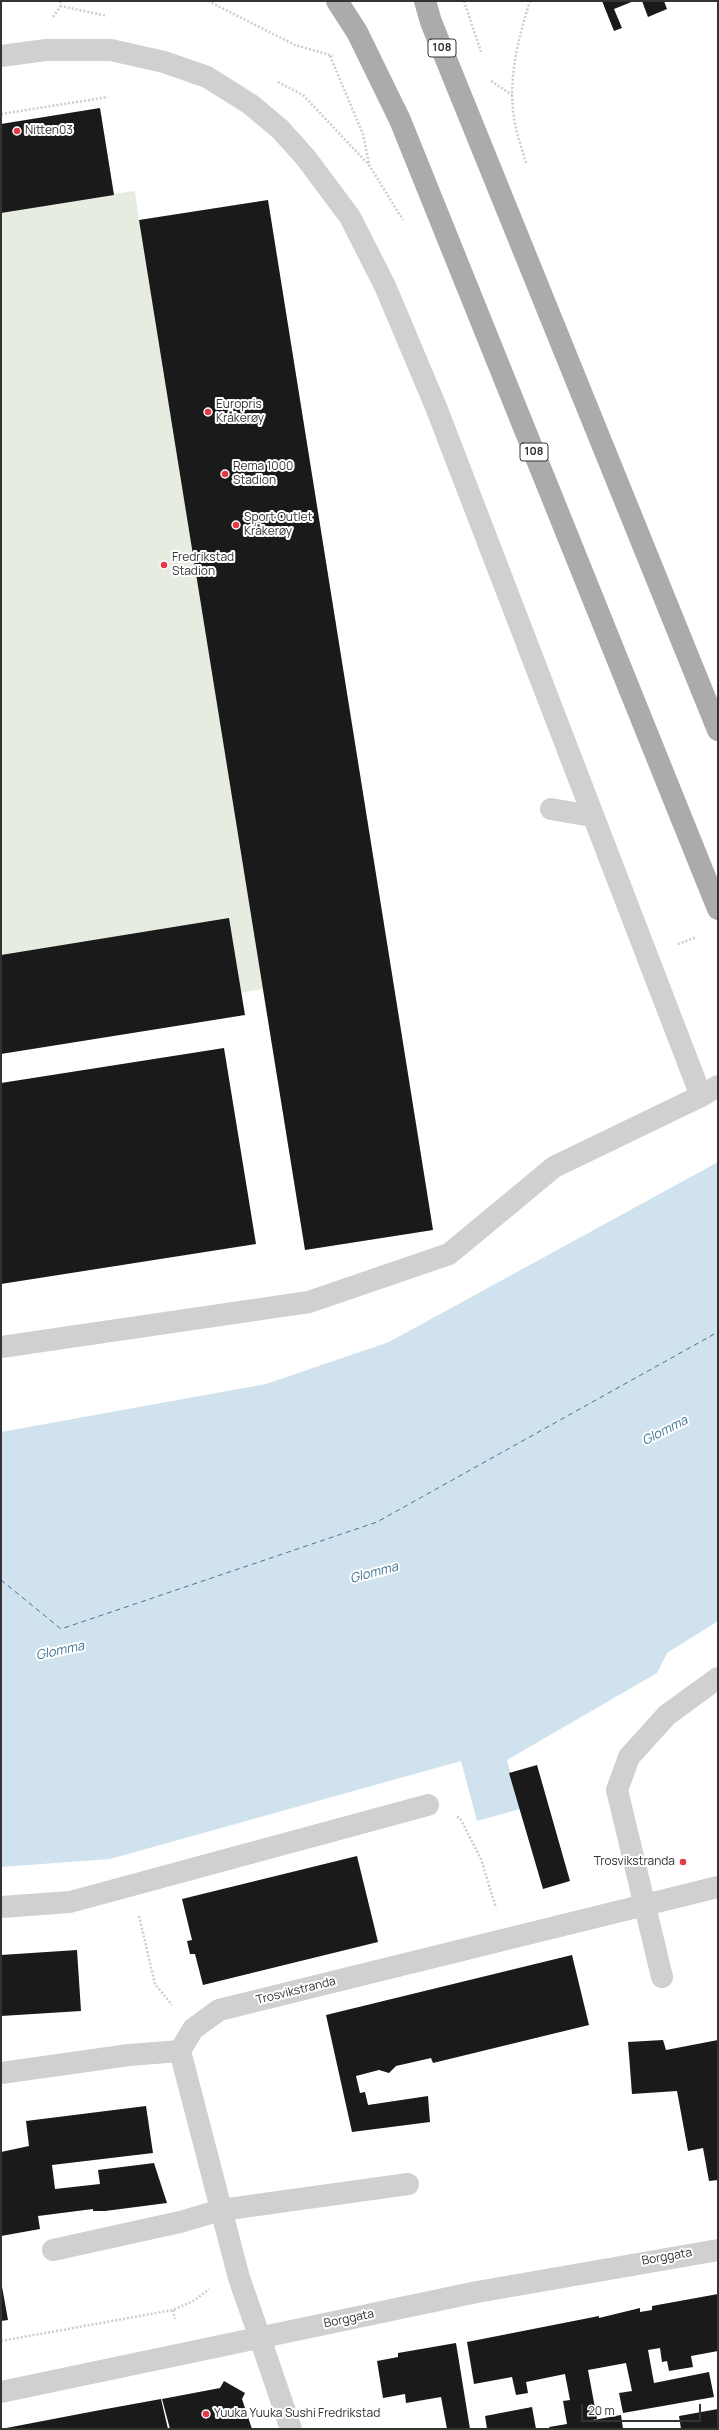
<!DOCTYPE html>
<meta charset="utf-8">
<style>
body{margin:0}
#map{position:relative;width:719px;height:2430px;overflow:hidden;background:#fff;font-family:Manrope,sans-serif}
canvas{display:block}
.frame{position:absolute;inset:0;border:2px solid #333;pointer-events:none}
.scale{position:absolute;left:581px;top:2404px;width:120px;height:18px;box-sizing:border-box;border:2px solid #333;border-top:0;padding-left:5px;font-size:12px;line-height:14px;white-space:nowrap;color:#333;-webkit-text-stroke:3px #fff;paint-order:stroke}
</style>
<div id="map">
<canvas width="719" height="2430"></canvas>
<div class="frame"></div>
<div class="scale">20 m</div>
</div>
<script>
const ctx = document.querySelector('canvas').getContext('2d');
ctx.lineJoin = 'round';
function fill(path, color) { ctx.fillStyle = color; ctx.fill(path, 'evenodd'); }
function stroke(path, color, width, dash) { ctx.strokeStyle = color; ctx.lineWidth = width; ctx.lineCap = dash ? 'butt' : 'round'; ctx.setLineDash(dash || []); ctx.stroke(path); }
function write(font, color, halo, rows, align = 'center') {
  ctx.font = font + ' Manrope,sans-serif'; ctx.lineWidth = 4; ctx.setLineDash([]); ctx.textBaseline = 'middle'; ctx.strokeStyle = halo; ctx.fillStyle = color; for (const [text, x, y, turn = 0] of rows) {
    ctx.save(); ctx.translate(x, y); ctx.rotate((+turn || 0) * Math.PI / 180); ctx.textAlign = isNaN(turn) ? turn : align; if (halo) ctx.strokeText(text, 0, 0); ctx.fillText(text, 0, 0); ctx.restore();
  }
}
fill(new Path2D(`
 M100,108l14,86 21,-3 4,29 129,-20 165,1030 -128,20 -42,-261 -262,43v-908z`), '#e6ecdf');
fill(new Path2D(`
 M718,1162v459l-51,32 -10,20 -150,87 13,49 -43,12 -16,-60 -351,98 -109,8v-435l265,-48 123,-42z`), '#cfe2ee');
stroke(new Path2D(`
 M1,1580l60,49 316,-107 341,-190`), '#3f7597', 1, [5, 4]);
fill(new Path2D(`
 M602,1h32l-20,8 8,19 -8,3z
 M642,1h22l3,8 -19,8z
 M100,108l14,87 -113,18v-89z
 M268,200l165,1030 -128,20 -166,-1030z
 M229,918l16,97 -244,39v-99z
 M224,1048l32,196 -255,40v-201z
 M537,1765l33,116 -27,8 -34,-116z
 M357,1856l21,86 -175,43 -8,-31h-5l-3,-13 5,-1 -10,-41z
 M77,1950l4,61 -80,5v-61z
 M572,1955l17,70 -156,38 -2,-5 -35,8 -7,7 -10,-3 -23,6 4,17 5,-1 3,13 60,-9 2,26 -78,10 -26,-117z
 M663,2040l3,10 52,-10v140l-9,1 -6,-33 -15,3 -11,-60 -45,3 -4,-52z
 M146,2106l7,47 -101,12 3,24 45,-5 -2,-14 56,-7 13,40 -62,8h-12v-2l-55,7 2,13 -39,7v-84l28,-6 -3,-25z
 M1,2281l7,39 -7,1z
 M718,2294v57l-27,5 2,11 -24,4 -2,-10 -5,1 -2,-14 -12,2 6,33 55,-11 5,25 -91,16 -4,-20 13,-2 -6,-28 -38,7 9,49 -9,2 33,-6 2,14h-73l-1,-2 18,-3 -4,-23 7,-1 -5,-26 -39,8 2,11 -12,2 -4,-18 -38,7 -7,-42 132,-26v2l41,-10v4l12,-2v-4z
 M456,2343l14,86h-23l-6,-32 -35,6 -1,-9 -22,4 -6,-37 21,-4v-4z
 M224,2381l21,12 -3,6 10,30h-82l-8,-30 58,-11z
 M161,2399l7,30h-167l94,-18z
 M532,2407l4,22h-49l-2,-13z
 M718,2409v20h-37l-2,-13z`), '#1a1a1a');
stroke(new Path2D(`
 M60,1l1,5 46,10
 M208,1l87,44 38,11
 M464,1l17,51
 M53,17l8,-11
 M330,56l33,78 6,30
 M491,81l21,14
 M278,82l25,13 66,70 34,55
 M1,114l107,-17
 M526,163c-4,-15 -10,-30 -12,-45 -6,-40 4,-79 16,-117
 M678,944l19,-7
 M457,1817l3,1 21,41 15,49
 M139,1916l16,68 17,21
 M173,2310l2,9
 M1,2341l172,-31 22,-10 14,-11`), '#cdcdcd', 2.5, [2, 2]);
stroke(new Path2D(`
 M1,56l45,-6h65l53,12 43,15 43,27 30,25 26,29 44,59 35,69 51,121 265,689 -147,71 -105,87 -140,48 -308,45
 M551,809l40,7
 M662,1977l-45,-187 12,-33 38,-42 51,-37
 M1,2073l128,-18 51,-4
 M53,2250l127,-28 41,-12 187,-26`), '#d0d0d0', 22);
stroke(new Path2D(`
 M1,1907l69,-5 358,-97`), '#d0d0d0', 22);
stroke(new Path2D(`
 M701,1096l17,-10
 M260,2338l-21,-60 -59,-227 13,-22 26,-19 499,-123`), '#d0d0d0', 22);
stroke(new Path2D(`
 M260,2338l31,91
 M1,2392l476,-100 241,-42`), '#d0d0d0', 22);
stroke(new Path2D(`
 M337,1l20,31 43,88 318,789
 M425,1l6,21 287,708`), '#ababab', 22);
for (const [x, y, r, color] of [
 [17,131,4,"#e63946"],
 [208,412,4,"#e63946"],
 [225,474,4,"#e63946"],
 [236,525,4,"#e63946"],
 [164,565,4,"#e63946"],
 [683,1862,4,"#e63946"],
 [206,2414,4,"#e63946"]
]) { const dot = new Path2D(); dot.arc(x, y, r, 0, 2 * Math.PI); ctx.fillStyle = color; ctx.fill(dot); stroke(dot, '#fff', 1.5); }
for (const [x, y, w] of [
 [442,48,28],
 [534,452,28]
]) { const box = new Path2D(); box.roundRect(x - w / 2, y - 9, w, 18, 3); ctx.fillStyle = '#fff'; ctx.fill(box); stroke(box, '#333', 1); }
write('bold 11px', '#333', null, [
 ["108",442,48],
 ["108",534,452]
]);
write('12px', '#333', '#fff', [
 ["Nitten03",25,131],
 ["Europris",216,405],
 ["Kråkerøy",216,419],
 ["Rema 1000",233,467],
 ["Stadion",233,481],
 ["Sport Outlet",244,518],
 ["Kråkerøy",244,532],
 ["Fredrikstad",172,558],
 ["Stadion",172,572],
 ["Trosvikstranda",675,1862,"right"],
 ["Yuuka Yuuka Sushi Fredrikstad",214,2414]
], 'left');
write('12px', '#333', '#fff', [
 ["Trosvikstranda",296,1991,-14],
 ["Borggata",667,2257,-10],
 ["Borggata",349,2319,-12]
]);
write('italic 13px', '#3f7597', '#fff', [
 ["Glomma",665,1431,-27],
 ["Glomma",374,1573,-15],
 ["Glomma",60,1651,-12]
]);
</script>
